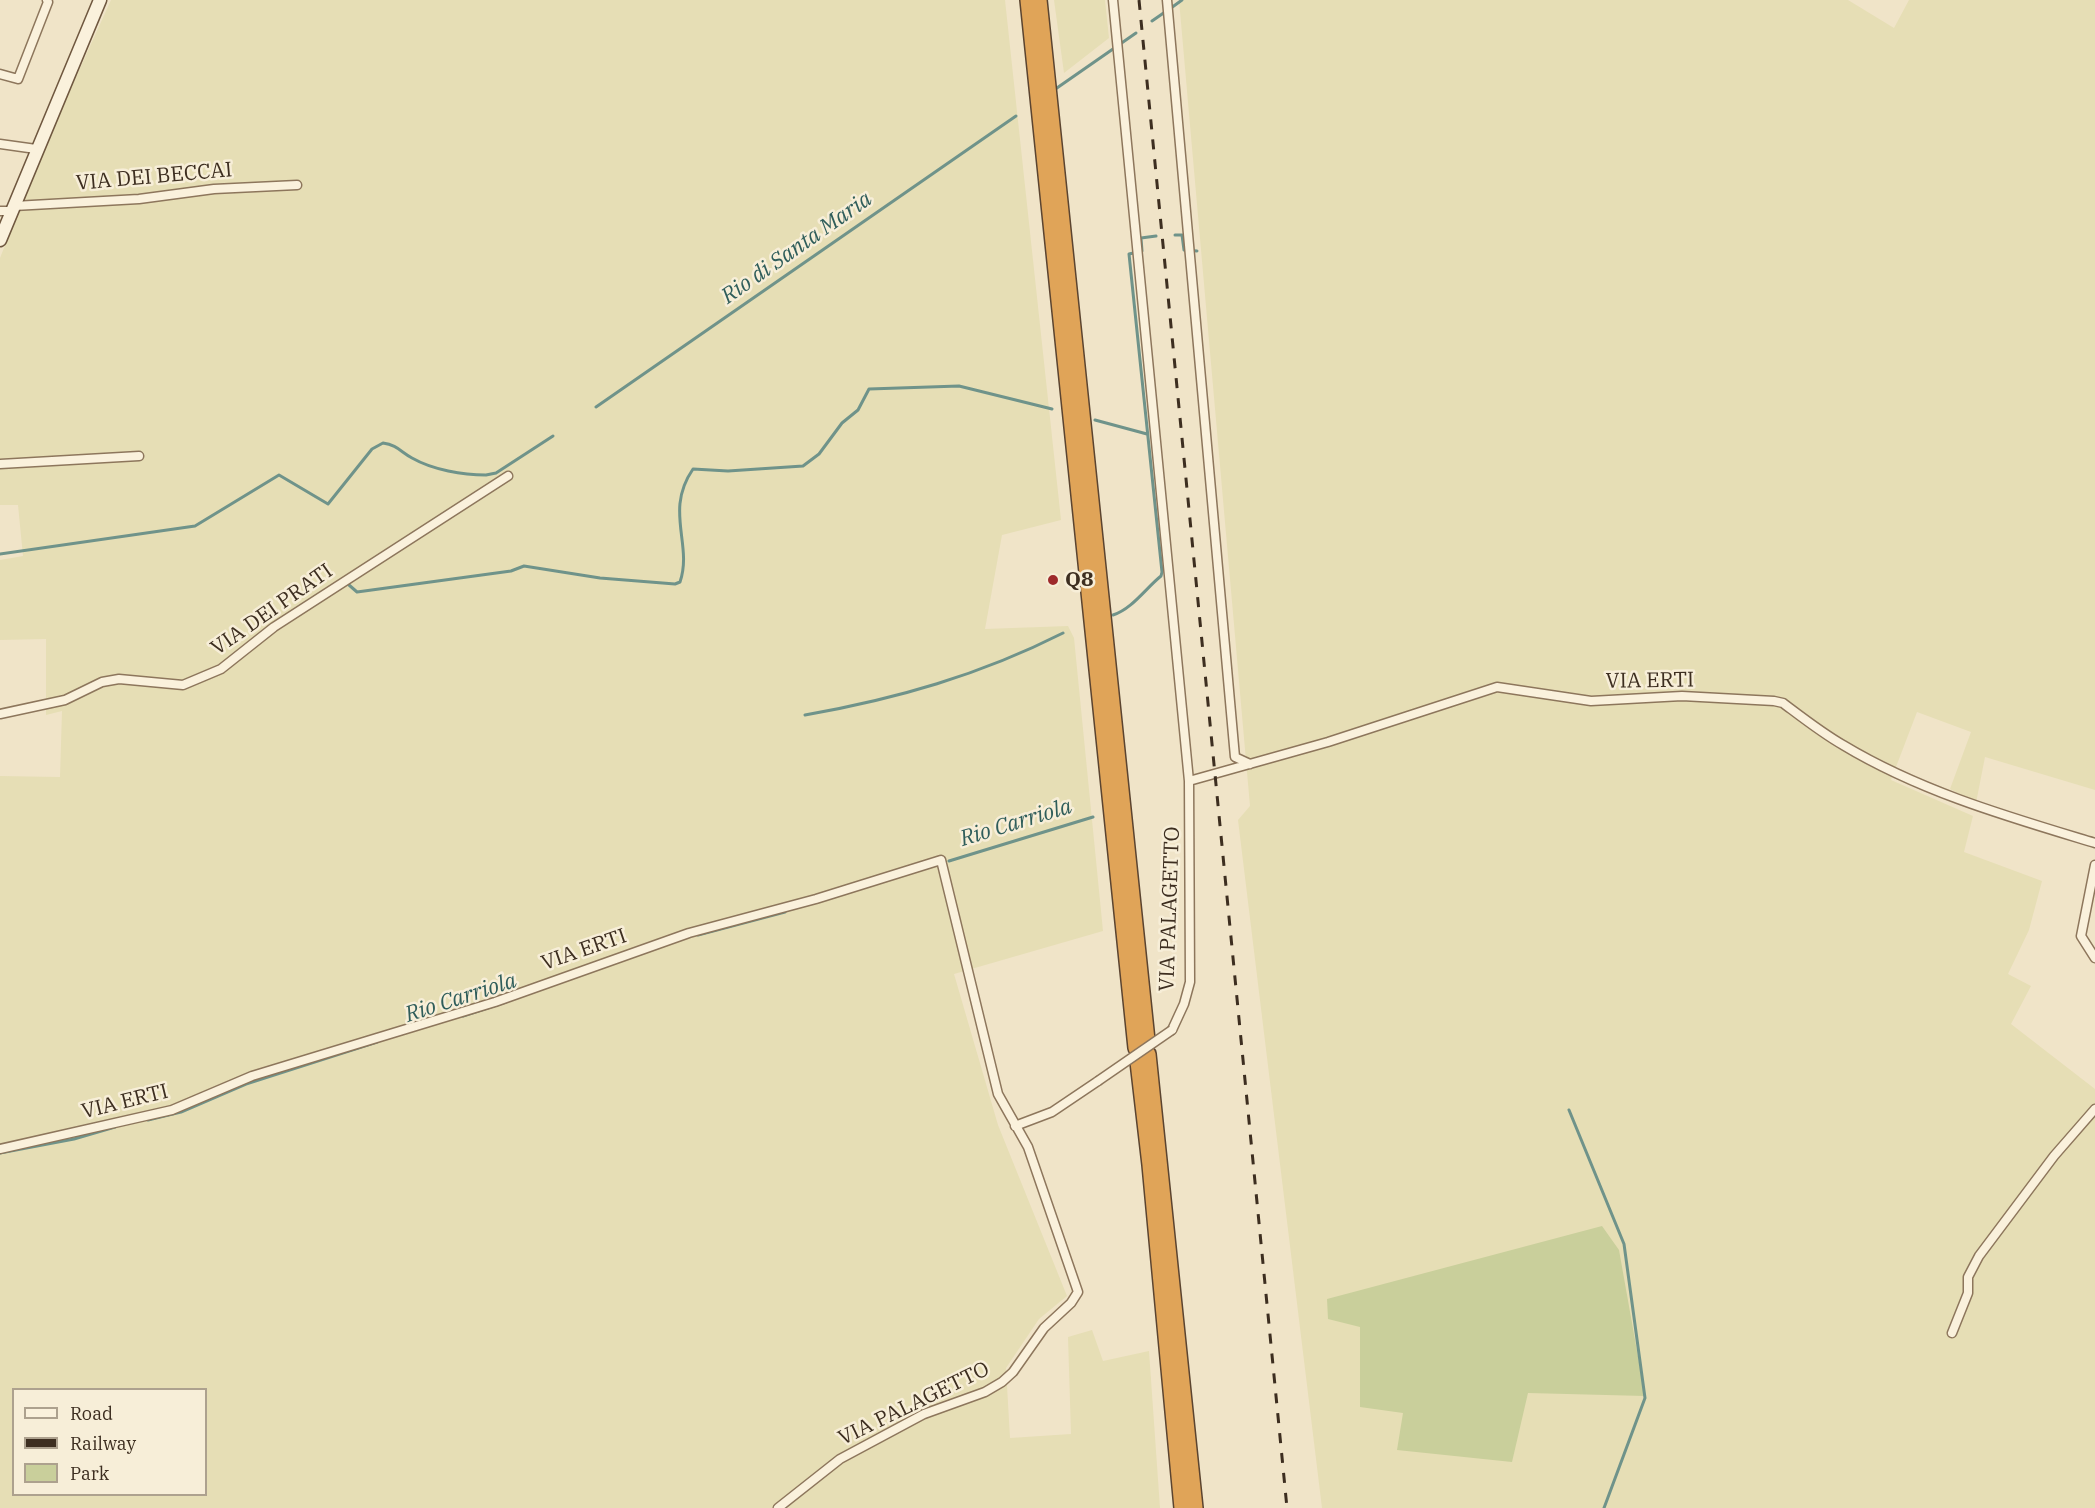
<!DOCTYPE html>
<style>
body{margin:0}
#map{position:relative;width:2095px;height:1508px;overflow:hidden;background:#f0e4c8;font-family:"IBM Plex Serif",serif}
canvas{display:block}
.legend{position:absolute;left:12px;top:1388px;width:195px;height:108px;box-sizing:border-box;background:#f7eed8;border:2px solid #ada18e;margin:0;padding:8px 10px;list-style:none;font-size:18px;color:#3d2e20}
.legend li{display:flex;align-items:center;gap:12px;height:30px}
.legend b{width:30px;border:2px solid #ada18e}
</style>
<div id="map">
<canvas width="2095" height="1508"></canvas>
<ul class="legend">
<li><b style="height:8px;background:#faf1dc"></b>Road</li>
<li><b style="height:8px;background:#3d2e20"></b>Railway</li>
<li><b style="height:16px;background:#c9cf9b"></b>Park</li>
</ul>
</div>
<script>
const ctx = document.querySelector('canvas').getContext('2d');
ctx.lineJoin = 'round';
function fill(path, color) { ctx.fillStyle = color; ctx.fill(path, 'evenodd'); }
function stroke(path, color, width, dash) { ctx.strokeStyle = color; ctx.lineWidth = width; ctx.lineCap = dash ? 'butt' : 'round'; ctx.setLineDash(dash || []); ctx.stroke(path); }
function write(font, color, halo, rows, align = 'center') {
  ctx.font = font + ' "IBM Plex Serif",serif'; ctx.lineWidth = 5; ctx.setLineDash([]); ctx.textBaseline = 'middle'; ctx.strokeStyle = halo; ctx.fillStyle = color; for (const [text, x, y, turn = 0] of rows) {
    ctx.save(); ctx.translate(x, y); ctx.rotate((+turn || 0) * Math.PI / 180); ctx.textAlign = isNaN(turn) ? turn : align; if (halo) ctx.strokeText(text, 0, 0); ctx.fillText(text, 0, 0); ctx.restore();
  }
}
fill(new Path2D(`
 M111,0h894l56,520 -59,15 -17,94 83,-3 6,12 29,293 -149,43 44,151 69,171 -28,23 -33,49 4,70 61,-4 -3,-97 24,-7 11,31 46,-10 11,157h-1160v-732l60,1 2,-66 -16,4v-76l-46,1v-80l23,-4 -5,-51h-18v-247l41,-104zM14,1390h192v104h-192z
 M1054,0h51l4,38 -45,35z
 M1179,0h669l46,28 15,-28h186v790l-110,-33 -9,46 -26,-14 21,-57 -54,-20 -26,68 82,36 -9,36 78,29 -13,49 -21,44 23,12 -20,38 84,65v419h-773l-84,-688 12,-14z`), '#e6deb5');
fill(new Path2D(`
 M1602,1226l17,24 26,146 -117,-3 -16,69 -115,-12 6,-37 -43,-6v-80l-32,-8 -1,-20z`), '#c9cf9b');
stroke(new Path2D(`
 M1171,8l11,-8
 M1152,21l13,-9
 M1054,90l82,-57
 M1175,235h7l2,15 13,1
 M596,407l420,-291
 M1095,420l52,14
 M0,554l195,-28 84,-51 49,29 44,-55 11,-6c14,2 18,9 29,15 21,12 51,17 74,17l10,-2 57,-37
 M349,585l8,7 154,-21 13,-5 76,12 75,6 5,-2c13,-38 -16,-71 13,-113l35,2 75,-5 16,-12 23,-31 16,-13 11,-21 90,-3 93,23
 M1113,615c19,-6 33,-27 48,-39l1,-4 -33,-318 13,-3 -1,-13 15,-2
 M805,715c91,-16 175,-40 258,-82
 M949,861l144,-44
 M698,935l87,-23
 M463,1016l43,-14
 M1569,1110l55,134 21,154 -41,110
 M148,1120l33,-8 65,-28 131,-42
 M0,1153l74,-14 41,-12`), '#6f938a', 3);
const street = new Path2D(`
 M1113,0l76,781 1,201 -6,22 -12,26
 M1167,0l68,757 15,7
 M0,74l18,5 30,-77 -1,-2
 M0,144l36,5
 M14,206l125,-7 75,-10 83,-4
 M0,211h12
 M0,464l139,-8
 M0,714l65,-14 37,-18 17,-3 64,6 38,-16 53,-42 234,-151
 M1189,781l139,-39 169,-55 94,14 91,-5 92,5 9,2c20,15 39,30 60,42 78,47 166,72 252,98
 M2095,865l-14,71 14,22
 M1015,1126l37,-14 46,-31
 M0,1149l172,-39 80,-34 243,-74 194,-69 127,-34 125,-39 57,234 30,53 50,145 -7,11 -27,25 -31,44 -11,10 -17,10 -61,22 -84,45 -62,49
 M1952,1333l16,-40v-16l11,-21 75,-100 41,-47`);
const secondary = new Path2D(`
 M0,240l100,-240`);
const highway = new Path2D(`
 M1028,0l108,1048
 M1039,0l108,1040
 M1148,1054l47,454
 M1138,1062l12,103 32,343`);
stroke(street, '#8d765c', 11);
stroke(secondary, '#6f573f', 15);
stroke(highway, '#5b4430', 18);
stroke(street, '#faf1dc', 8);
stroke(secondary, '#faf1dc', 12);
stroke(highway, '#e0a458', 15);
stroke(new Path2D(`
 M1139,0l148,1508`), '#3d2e20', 3, [10, 10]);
const streetBridge = new Path2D(`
 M1098,1081l74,-51`);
stroke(streetBridge, '#8d765c', 11, []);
stroke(streetBridge, '#faf1dc', 8);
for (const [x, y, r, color] of [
 [1053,580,6,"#9e2a2b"]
]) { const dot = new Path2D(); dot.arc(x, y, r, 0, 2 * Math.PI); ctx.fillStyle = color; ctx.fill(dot); stroke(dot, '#f7eed8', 2); }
write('21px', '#3d2e20', '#f7eed8', [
 ["VIA DEI BECCAI",154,177,-5],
 ["VIA DEI PRATI",272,610,-35],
 ["VIA ERTI",1650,681,-1],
 ["VIA PALAGETTO",1170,909,-88],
 ["VIA ERTI",584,950,-19],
 ["VIA ERTI",125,1102,-14],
 ["VIA PALAGETTO",914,1404,-26]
]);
write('bold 21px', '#3d2e20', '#f7eed8', [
 ["Q8",1065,580]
], 'left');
write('italic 22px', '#2f5d5a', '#f7eed8', [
 ["Rio di Santa Maria",797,248,-35],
 ["Rio Carriola",1016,823,-17],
 ["Rio Carriola",461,998,-18]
]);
</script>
